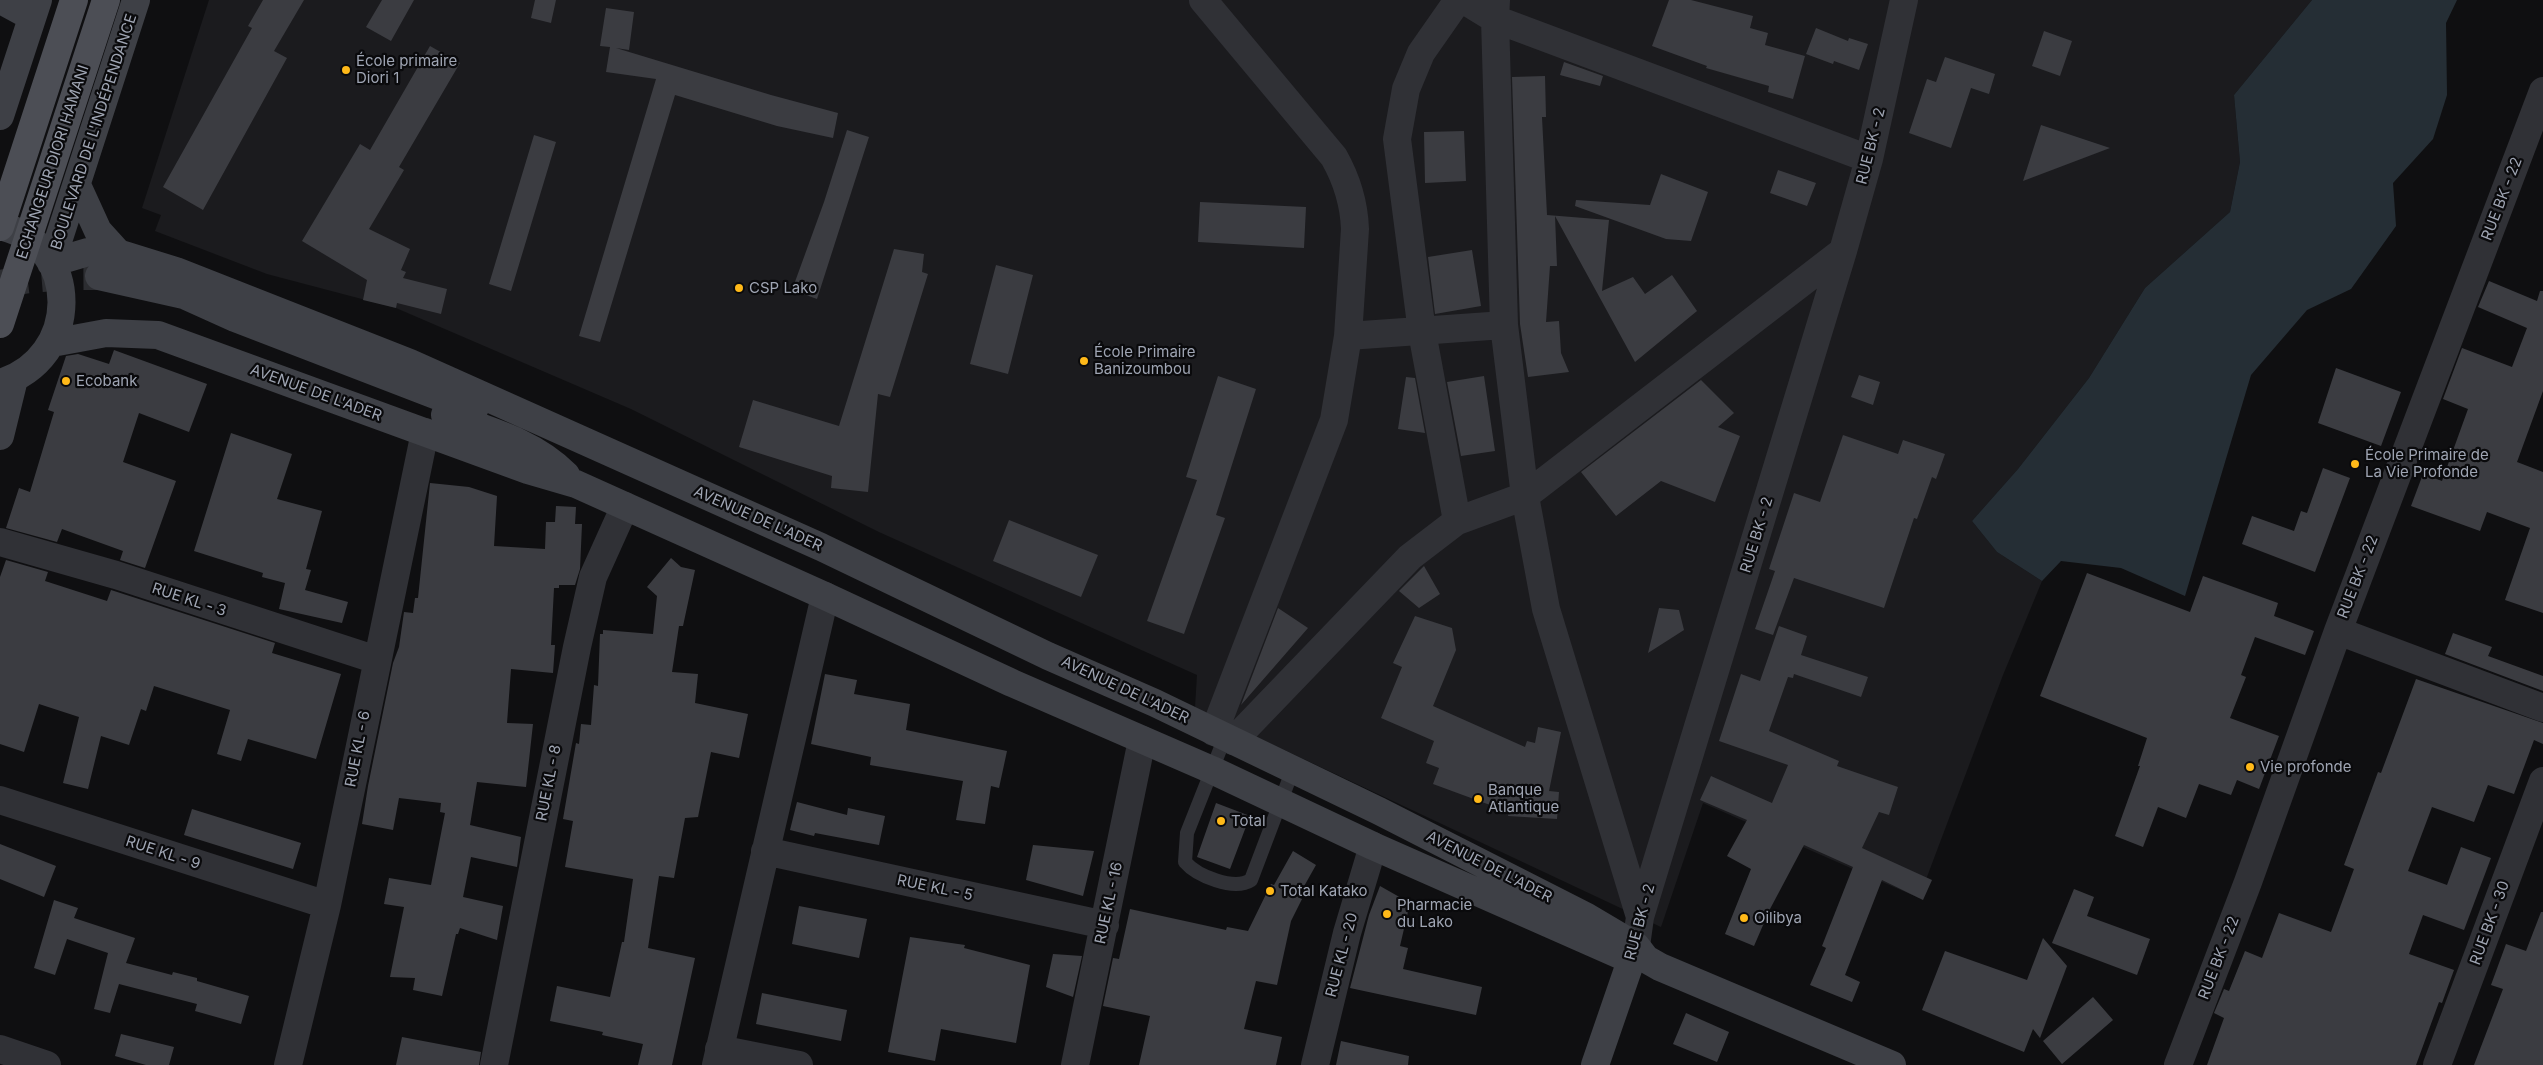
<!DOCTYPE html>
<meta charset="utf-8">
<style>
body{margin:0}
canvas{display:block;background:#0f0f11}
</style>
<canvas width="2543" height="1065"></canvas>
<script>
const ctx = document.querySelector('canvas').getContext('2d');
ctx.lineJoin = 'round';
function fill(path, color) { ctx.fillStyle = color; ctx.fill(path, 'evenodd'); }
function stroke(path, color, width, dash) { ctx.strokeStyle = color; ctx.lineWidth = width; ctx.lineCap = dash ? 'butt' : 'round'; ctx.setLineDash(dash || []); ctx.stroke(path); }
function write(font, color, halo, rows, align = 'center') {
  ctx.font = font + ' Inter,sans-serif'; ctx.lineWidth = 4.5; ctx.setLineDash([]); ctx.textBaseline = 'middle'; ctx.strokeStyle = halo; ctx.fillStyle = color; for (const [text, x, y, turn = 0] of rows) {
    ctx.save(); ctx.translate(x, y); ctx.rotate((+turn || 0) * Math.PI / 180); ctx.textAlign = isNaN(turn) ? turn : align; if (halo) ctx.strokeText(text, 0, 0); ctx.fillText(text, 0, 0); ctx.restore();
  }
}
fill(new Path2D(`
 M209,0h2103l-78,95 6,67 -10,50 -85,76 -56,90 -71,91 -46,52 25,31 45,29 -39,94 -84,223 -216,-95 -42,124 -466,-219 2,-33 -318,-143 -248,-123 -235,-101 -129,-34 -112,-43 6,-16 -19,-7z`), '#1b1b1e');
fill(new Path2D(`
 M2312,0h145l-11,23 1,72 -14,44 -40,44 3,43 -45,63 -44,21 -56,65 -66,221 -64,-28 -60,-7 -19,20 -45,-29 -25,-31 46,-52 71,-91 56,-90 85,-76 10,-50 -6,-67z`), '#252e35');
fill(new Path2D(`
 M263,0h41l-30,51 13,7 -84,152 -40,-23 89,-159 -4,-2z
 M382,0h32l-23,41 -25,-14z
 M535,0h21l-5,23 -20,-5z
 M1669,0h22l62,16 -3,12 18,5 -3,12 40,11 -12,43 -25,-7 1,-6 -63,-18 1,-2 -55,-20z
 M606,8l28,4 -5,38 -13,-2 155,47 67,18 -5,25 -56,-12 -102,-31 -75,247 -21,-6 77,-257 -50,-7 4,-25 -10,-1z
 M1816,28l32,13 1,-3 19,6 -9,26 -25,-9 -1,3 -27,-10z
 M2044,31l28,10 -12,35 -28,-10z
 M430,46l30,17 -61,104 5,3 -35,59 41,20 -9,21 5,2 -3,6 44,11 -6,25 -44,-11 -1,5 -33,-8 4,-20 -65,-39 58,-97 10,6z
 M1945,57l50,17 -6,20 -18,-6 -20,60 -42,-15 18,-54 9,3z
 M1564,62l39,14 -3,10 -40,-11z
 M1545,76l1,41h-4l5,98 62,5 -7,71 31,-14 12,17 27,-19 25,36 -62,51 -80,-146 2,50h-7l-4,56 13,-1 2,32 8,19 -41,5 -8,-53 -8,-247z
 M2041,125l69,23 -87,33z
 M847,130l22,7 -52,162 -25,-9 32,-88z
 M1464,131l2,50 -41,2 -1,-51z
 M534,135l22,7 -45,149 -22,-7z
 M1778,170l38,13 -9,23 -37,-13z
 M1661,174l47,18 -17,49 -25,-2 -91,-33 1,-6 74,5z
 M1200,202l106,5 -2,41 -106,-6z
 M894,249l30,5 -2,18 6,2 -38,123 -12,-3 -10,98 -37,-4 1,-12 -93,-29 14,-47 86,26z
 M1472,250l9,56 -46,8 -7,-57z
 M996,265l37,10 -25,99 -38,-10z
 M2489,281l48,20 3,-10h3v100l-26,71 26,10v141l-38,-13 25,-72 -43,-16 -7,19 -69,-25 12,-32 19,7 26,-72 -25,-10 19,-51 50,19 15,-39 -49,-21z
 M114,350l93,34 -18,48 -50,-19 -16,49 53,19 -31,87 -25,-8 3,-9 -61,-22 -5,13 -51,-14 13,-40 11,4 24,-80 -6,-2 18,-54 12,-2 31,10z
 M2336,368l65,24 -20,54 -63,-23z
 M1859,375l21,7 -7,23 -22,-8z
 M1218,376l38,13 -40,126 9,3 -41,116 -37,-13 50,-141 -11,-3z
 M1484,376l11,75 -34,5 -14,-74z
 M1406,377l9,1 10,55 -27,-4z
 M1701,380l33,33 -16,14 22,9 -25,66 -54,-21 -45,35 -35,-44z
 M231,433l61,21 -15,45 45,12 -16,58 5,1 -6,20 43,12 -6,21 -63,-14 6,-26 -23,-6 1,-4 -69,-22z
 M1843,435l55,19 5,-14 42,14 -9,25 -4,-2 -15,42 -3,-1 -30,90 -90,-30 -21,57 -18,-6 20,-58 -6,-2 25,-76 26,9z
 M2323,468l27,10 -35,94 -73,-28 10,-28 42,15 7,-20 6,2z
 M430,483l39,4 28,9 -3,50 51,3 1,-27h9l1,-16 20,1 -1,17h7l-2,45 -5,16h-16v3h-5l-3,57h4l-2,28 -42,-4 -4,54 26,1 -7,63 -49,-5 -7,43 51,12 -4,30 -46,-10 -8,40 40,9 -6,34 -37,-12 -2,6h-2l-14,62 -29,-6 2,-12 -25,-1 14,-70 -20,-3 5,-26 42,7 14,-72 -5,-1 1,-9 -42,-5 -6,32 -31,-6 6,-38 25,-123 6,-16 5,-35 9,1 2,-15h3z
 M1009,520l89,35 -17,42 -88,-36z
 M671,558l10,9 14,3 -12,56h-4l-7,46 26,2 -3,29 53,11 -9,44 -28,-6 -13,65 -13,1 -11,60 -15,-2 -11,72 47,10 -23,107h-34l5,-21 -41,-9 1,-3 -53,-11 7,-35 53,11 12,-55h2l9,-63 -68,-12 8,-46 -10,-2 13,-76 3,1 2,-20 10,1 3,-40 4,1 2,-52h3v-4l50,4 4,-38 -10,-9z
 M6,560l42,12 -3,9 62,20 4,-11 164,53 -3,10 69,21 -25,85 -68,-20 -7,22 -24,-7 13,-44 -76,-24 -8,25 -5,-2 -12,36 -28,-9 -13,53 -25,-6 16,-66 -40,-13 -15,48 -24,-8v-167z
 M1424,566l16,28 -21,14 -20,-17z
 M2087,573l103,39 13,-36 75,27 -4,13 40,15 -9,24 -50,-18 -14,38 5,2 -16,41 49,18 -20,53 -22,-9 -6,15 -32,-11 -13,34 -28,-11 -15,40 -28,-11 25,-70h-2l9,-28 -107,-42z
 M1278,608l30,20 -67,77z
 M1659,608l20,2 5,20 -36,23z
 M1415,616l37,12 4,22 -23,56 92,41 2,-6 8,2 3,-16 23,5 -12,59 10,1 -2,27 -49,-3 1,-4 -76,-28 6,-16 -13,-5 8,-22 -53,-23 21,-51 -9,-4z
 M1779,626l28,10 -6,19 67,22 -7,20 -67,-23 -1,4 -5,-1 -19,54 70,30 -2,5 61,21 -9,28 -10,-3 -17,36 70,32 -9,20 -41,-20 -37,95 15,7 -8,20 -42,-17 16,-37 -4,-2 31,-79 -49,-22 -34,64 -16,37 -29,-12 26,-65 -24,-13 20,-36 -47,-20 11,-24 61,27 16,-38 -69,-24 22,-67 19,7z
 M2453,633l39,14 -4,9 55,20v15l-98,-37z
 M825,674l32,6 -3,14 56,10 -4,26 101,21 -8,37 -8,-2 -6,38 -29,-4 7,-39 -93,-16 1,-8 -60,-13z
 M2416,679l127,44v21l-9,-4 -20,54 -26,-9 -14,37 -42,-15 -24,64 39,14 14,-38 30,11 -27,72 -41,-15 -14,39 45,16 -12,33 -3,-1 -23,63h-209l17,-47 -10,-5 10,-24 5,2 16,-40 17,7 17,-45 52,19 23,-63 -10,-4 34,-93 3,1z
 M797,802l50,13 1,-7 37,8 -6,29 -64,-12 -1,3 -24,-6z
 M1216,803l34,13 -20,53 -33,-12z
 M192,809l109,34 -8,26 -109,-34z
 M0,844l56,22 -12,31 -44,-18z
 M1033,845l61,6 -11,45 -57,-16z
 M1293,851l23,14 -18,32 4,2 -11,22 -14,64 -21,-4 -12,48 38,8 -6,28h-137l11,-49 -47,-10 10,-48 6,1 11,-50 96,21 1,-3 21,4 23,-47 3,1z
 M1380,886l30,17 -10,43 8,2 -5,21 79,18 -6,28 -126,-27 19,-73z
 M2074,889l20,8 -7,19 63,23 -13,36 -85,-32z
 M54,900l24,8 -4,10 61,20 -9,25 46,12 1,-3 24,6v3l52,15 -8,28 -46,-13 2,-7 -78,-20 -9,29 -16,-4 14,-56 -41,-14 -12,36 -21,-7z
 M799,906l68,13 -8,39 -67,-14z
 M2541,912h2v153h-69l29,-76 -12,-4 15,-41 20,7z
 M910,937l55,8 -1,3 66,17 -14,78 -75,-14 -6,32 -47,-9z
 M2043,938l24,28 -27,72 -7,-9 -9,23 -102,-42 23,-59 82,29z
 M1053,954l29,2 -9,41 -27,-10z
 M762,993l85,17 -6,31 -85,-17z
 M2093,997l20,23 -51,44 -19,-23z
 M1686,1013l43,19 -12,30 -44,-18z
 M121,1034l53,13 -5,18h-23l-31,-9z
 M402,1037l79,15 -2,13h-83z
 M1341,1041l68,15 -1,9h-72z`), '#3b3c41');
stroke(new Path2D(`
 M0,284c33,-7 65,-8 99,-8`), '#2c2d31', 28, [28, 14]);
stroke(new Path2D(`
 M1225,737l-38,96 -2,29c12,14 49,29 66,18l42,-111`), '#303136', 14);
stroke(new Path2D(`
 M1203,0l131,157c13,23 20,45 21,72l-7,107 -14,84 -120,312
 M1464,0l31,19 374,140
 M1496,0l-1,19 9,306 21,171 21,113 94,308
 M1348,336l156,-11
 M1457,521l-35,-189 -25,-193 9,-50 15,-36 37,-53
 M0,542l116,33 261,85
 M2338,631l205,77
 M1233,741l177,-184 47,-36 68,-25 318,-245
 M0,800l327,105
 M765,851l340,74
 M1636,946l4,-29 203,-666 26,-92 35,-159
 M0,1049l47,16
 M719,1049l80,16
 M288,1065l39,-160 98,-473
 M494,1065l83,-418 16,-70 32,-71
 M716,1065l109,-469
 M1075,1065l67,-325
 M1315,1065l32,-132 26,-87
 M2178,1065l70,-183 90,-251 205,-540
 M2437,1065l106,-284`), '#303136', 28);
stroke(new Path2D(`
 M1,0l31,17
 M0,116l38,-116
 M77,185l21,46 20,22 58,18 234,92 411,184 227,109 107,47 224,108 208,106 49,29 10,13 14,8 232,98
 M0,226c83,19 81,133 0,157
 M51,263l85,-263
 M51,263l37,-11 30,1
 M99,276l85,19 51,23 239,92
 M52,343l54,-10 52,2 370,135 48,14 249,112 187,87 200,87 161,76 256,113
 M445,415c42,15 89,27 121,60
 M0,436l14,-57
 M1595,1065l41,-119`), '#3e4046', 28);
stroke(new Path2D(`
 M0,227l74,-227
 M0,324l106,-324`), '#4c4e55', 28);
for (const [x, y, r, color] of [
 [346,70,5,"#ffb919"],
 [739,288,5,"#ffb919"],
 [1084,361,5,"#ffb919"],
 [66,381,5,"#ffb919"],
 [2355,464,5,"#ffb919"],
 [2250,767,5,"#ffb919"],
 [1478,799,5,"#ffb919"],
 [1221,821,5,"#ffb919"],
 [1270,891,5,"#ffb919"],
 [1387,914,5,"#ffb919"],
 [1744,918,5,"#ffb919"]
]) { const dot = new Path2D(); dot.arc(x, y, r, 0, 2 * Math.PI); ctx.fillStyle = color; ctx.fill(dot); stroke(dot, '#0a0a0c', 2); }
write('15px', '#9fa5b3', '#0a0a0c', [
 ["École primaire",356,61],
 ["Diori 1",356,78],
 ["CSP Lako",749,288],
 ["École Primaire",1094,352],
 ["Banizoumbou",1094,369],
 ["Ecobank",76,381],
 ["École Primaire de",2365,455],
 ["La Vie Profonde",2365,472],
 ["Vie profonde",2260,767],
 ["Banque",1488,790],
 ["Atlantique",1488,807],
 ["Total",1231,821],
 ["Total Katako",1280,891],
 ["Pharmacie",1397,905],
 ["du Lako",1397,922],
 ["Oilibya",1754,918]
], 'left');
write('15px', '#9fa5b3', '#0a0a0c', [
 ["BOULEVARD DE L'INDÉPENDANCE",94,132,-72],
 ["RUE BK - 2",1871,146,-76],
 ["ECHANGEUR DIORI HAMANI",53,162,-72],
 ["RUE BK - 22",2502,199,-69],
 ["AVENUE DE L'ADER",316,393,20],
 ["AVENUE DE L'ADER",758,519,24],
 ["RUE BK - 2",1757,535,-73],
 ["RUE BK - 22",2358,577,-69],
 ["RUE KL - 3",189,600,18],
 ["AVENUE DE L'ADER",1125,690,25],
 ["RUE KL - 6",358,749,-79],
 ["RUE KL - 8",549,783,-79],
 ["RUE KL - 9",163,853,18],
 ["AVENUE DE L'ADER",1489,867,27],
 ["RUE KL - 5",935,888,12],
 ["RUE KL - 16",1109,903,-78],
 ["RUE BK - 2",1640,922,-75],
 ["RUE BK - 30",2490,923,-70],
 ["RUE KL - 20",1342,955,-75],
 ["RUE BK - 22",2219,958,-69]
]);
</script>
